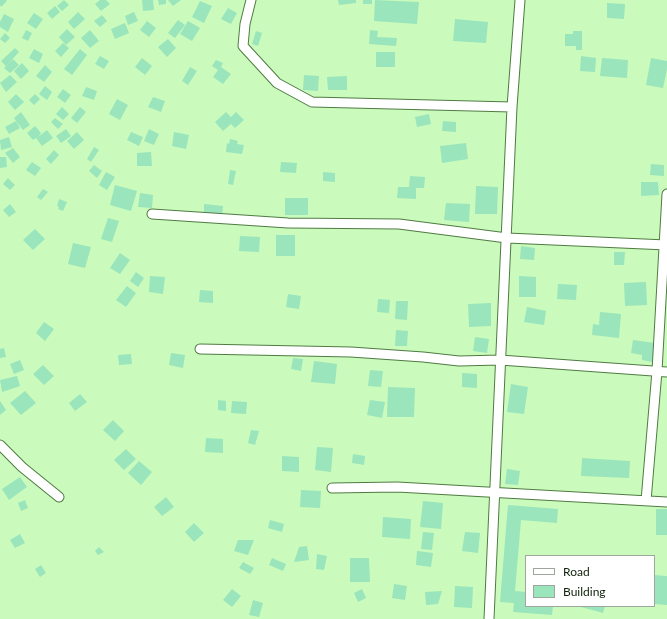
<!DOCTYPE html>
<style>
body{margin:0}
#map{position:relative;width:667px;height:619px;overflow:hidden;background:#cafbbc;font-family:Lato,sans-serif}
canvas{display:block}
.legend{position:absolute;left:525px;top:555px;width:130px;height:52px;box-sizing:border-box;background:#fff;border:1px solid #9fa69d;margin:0;padding:5px 7px;list-style:none;font-size:12px;color:#0f210a}
.legend li{display:flex;align-items:center;gap:8px;height:20px}
.legend b{width:20px;border:1px solid #9fa69d}
</style>
<div id="map">
<canvas width="667" height="619"></canvas>
<ul class="legend">
<li><b style="height:5px;background:#fff"></b>Road</li>
<li><b style="height:11px;background:#9ae5bb"></b>Building</li>
</ul>
</div>
<script>
const ctx = document.querySelector('canvas').getContext('2d');
ctx.lineJoin = 'round';
function fill(path, color) { ctx.fillStyle = color; ctx.fill(path, 'evenodd'); }
function stroke(path, color, width, dash) { ctx.strokeStyle = color; ctx.lineWidth = width; ctx.lineCap = dash ? 'butt' : 'round'; ctx.setLineDash(dash || []); ctx.stroke(path); }
fill(new Path2D(`
 M0,0h6l1,1 -6,6 -1,-2z
 M64,0l5,5 -7,6 -5,-5z
 M100,0h6l4,4 -9,7 -6,-7z
 M142,0h11l1,10 -11,1z
 M158,0h8v4l-7,1z
 M168,0h13l-8,6z
 M338,0h18v3l-17,2z
 M363,0h9v4h-9z
 M375,0l44,2 -2,22 -43,-3z
 M200,1l12,5 -8,17 -12,-6z
 M607,3l18,1 -1,15 -17,-1z
 M55,6l5,6 -8,7 -5,-6z
 M228,8l9,5 -6,11 -10,-5z
 M78,12l7,7 -11,10 -6,-7z
 M134,12l4,9 -10,4 -3,-9z
 M34,13l9,6 -7,10 -9,-6z
 M4,14l10,5 -6,13 -8,-5v-5z
 M102,15l5,6 -7,6 -6,-6z
 M455,19l33,3 -2,21 -33,-2z
 M178,20l7,5 -10,13 -7,-5z
 M147,21l9,7 -7,9 -9,-7z
 M188,21l12,7 -8,13 -12,-7z
 M125,23l4,10 -14,6 -4,-10z
 M67,29l8,8 -9,8 -7,-8z
 M26,30l6,3 -4,8 -6,-3z
 M90,30l9,11 -9,7 -9,-10z
 M370,30l8,1 -1,6 20,1 -1,8 -27,-2z
 M256,31l6,2 -4,13 -6,-2z
 M573,31h9v19h-6v-4h-11v-12h8z
 M5,33l5,5 -5,5 -5,-4z
 M168,39l8,9 -9,9 -9,-10z
 M63,43l6,5 -8,9 -6,-6z
 M15,48l4,4 -13,14 -5,-5z
 M34,49l9,5 -4,9 -10,-5z
 M80,49l7,6 -15,20 -8,-6z
 M376,52h19v15h-19z
 M100,56l9,5 -5,8 -9,-5z
 M581,56l15,2 -1,14 -15,-1z
 M142,58l10,8 -7,9 -10,-8z
 M602,58l26,2 -1,18 -27,-2z
 M651,58l16,3v8l-4,19 -17,-3z
 M13,59l6,6 -9,8 -6,-5z
 M216,60l7,3 -2,4 10,7 -8,10 -10,-7 5,-7 -6,-4z
 M22,63l7,8 -8,8 -7,-8z
 M45,65l7,7 -8,10 -8,-6z
 M190,67l7,4 -9,14 -6,-4z
 M10,75l7,7 -11,10 -6,-9z
 M304,75l15,1 -1,15 -15,-1z
 M347,76v14h-19l-1,-13z
 M45,86l7,6 -5,8 -8,-6z
 M86,87l11,4 -3,9 -12,-4z
 M63,89l8,6 -6,8 -8,-6z
 M16,94l8,8 -9,8 -7,-8z
 M35,94l5,5 -6,6 -5,-5z
 M153,97l12,4 -4,11 -13,-5z
 M117,99l11,6 -8,15 -11,-6z
 M62,107l7,7 -6,6 -7,-6z
 M80,107l6,5 -9,11 -6,-5z
 M21,112l9,13 -7,5 -9,-12z
 M226,112l5,5 5,-5 8,8 -9,8 -4,-4 -8,7 -8,-9z
 M429,114l2,10 -14,3 -2,-10z
 M55,118l8,6 -5,5 -7,-7z
 M16,121l4,7 -11,6 -4,-7z
 M443,121l13,1v10l-14,-1z
 M35,126l6,7 -3,4 9,-7 6,8 -11,8 -6,-8 -3,2 -6,-7z
 M66,129l5,7 -10,7 -5,-7z
 M149,129l10,5 -5,11 -10,-4z
 M77,132l7,8 -10,9 -7,-8z
 M131,132l12,5 -4,9 -12,-6z
 M174,132l15,3 -3,14 -14,-3z
 M9,137l3,10 -11,3 -1,-10z
 M230,139l8,2 -1,3 7,1 -2,9 -16,-2 1,-9 2,1z
 M466,143l2,16 -26,4 -2,-17z
 M94,147l5,3 -8,12 -4,-3z
 M13,148l7,9 -7,6 -8,-10z
 M54,150l5,5 -8,9 -5,-5z
 M151,152l1,14h-15v-13z
 M0,157h6l1,10 -7,1z
 M32,162l9,6 -6,8 -9,-6z
 M281,162l16,1 -1,10 -16,-1z
 M651,164l13,1v11l-14,-1z
 M94,165l8,6 -5,7 -8,-7z
 M230,170l6,1 -3,14 -5,-1z
 M106,172l9,5 -8,13 -8,-5z
 M323,172l12,1v9l-12,-1z
 M410,176l15,1 -1,11h-8v11l-19,-1 1,-11h11z
 M8,178l7,7 -5,5 -7,-6z
 M641,182h17l1,13 -18,1z
 M115,185l22,6 -6,20 -21,-6z
 M476,186l22,1 -1,27h-22z
 M43,189l5,3 -7,8 -4,-3z
 M140,193l13,2 -1,13 -14,-1z
 M285,198h23v17h-23z
 M59,199l8,3 -4,9 -5,-2 1,-2 -2,-1z
 M446,203l24,1 -1,18 -25,-2z
 M10,204l6,8 -7,5 -6,-7z
 M204,204l19,2 -1,11 -18,-1z
 M108,218l11,3 -7,21 -11,-3z
 M35,229l10,10 -12,11 -10,-10z
 M276,235h19v21h-19z
 M240,236l20,1 -1,15 -20,-1z
 M73,243l18,4 -6,21 -17,-4z
 M521,246l14,2 -1,12 -14,-1z
 M614,252h11l-1,13h-10z
 M120,253l10,7 -10,14 -10,-6z
 M136,272l8,6 -6,9 -8,-6z
 M150,276l15,1 -2,17 -14,-2z
 M519,276l17,1v20h-17z
 M646,282l1,23 -22,1 -1,-23z
 M558,284l19,1 -1,15 -19,-1z
 M127,286l9,7 -10,14 -10,-7z
 M200,290l13,1v12l-14,-1z
 M288,294l13,2 -2,13 -13,-2z
 M378,299l12,1 -1,13 -12,-1z
 M396,301h12l-1,19 -12,-1z
 M491,303v23l-22,1 -1,-23z
 M527,307l19,4 -2,14 -20,-3z
 M600,312l21,2 -2,24 -27,-3 1,-11 6,1z
 M44,322l10,7 -9,12 -9,-8z
 M396,330l12,1 -1,15h-12z
 M475,337l14,2 -2,14 -14,-2z
 M633,340l22,3 -3,19 -10,-2v-5l-11,-2z
 M4,348l2,9 -6,1v-9z
 M171,353l14,2 -2,13 -14,-3z
 M131,354l1,10 -13,1 -1,-10z
 M293,358l10,1 -2,12 -10,-2z
 M20,360l4,10 -10,4 -4,-10z
 M314,361l23,3 -2,20 -24,-2z
 M43,365l11,11 -10,9 -11,-11z
 M370,370l13,1 -2,16 -13,-1z
 M462,373l15,1v14l-15,-1z
 M17,376l3,10 -18,6 -2,-12z
 M511,384l17,3 -4,27 -17,-2z
 M388,387l27,1 -1,29h-27z
 M25,391l11,12 -15,12 -11,-12z
 M80,394l7,8 -12,9 -6,-8z
 M218,400l8,1v10l-8,-1z
 M370,400l15,2 -3,16 -15,-3z
 M0,401l6,9 -6,5z
 M232,401l15,1 -1,12 -15,-1z
 M113,420l11,11 -9,10 -12,-11z
 M251,430l8,1 -4,14 -7,-2z
 M206,438l17,1v14l-18,-1z
 M317,447l16,1 -2,24 -16,-2z
 M126,449l10,10 -12,11 -10,-10z
 M353,454l12,2 -1,9 -12,-2z
 M282,456l17,1v15l-17,-1z
 M582,458l48,3 -1,17 -48,-2z
 M139,461l13,11 -11,13 -13,-12z
 M507,469l13,2 -2,14 -13,-1z
 M20,477l7,10 -18,13 -7,-11z
 M301,490l20,1 -1,17 -20,-1z
 M166,497l8,10 -12,9 -8,-9z
 M25,500l3,8 -7,3 -3,-8z
 M423,501l20,2 -2,26 -21,-2z
 M508,505l50,4 -1,14 -36,-3 -6,71 11,1v14h27l-1,9 -39,-3 1,-9 -14,-1z
 M656,509h11v26h-11z
 M383,517l28,2 -1,20 -28,-2z
 M270,520l14,4 -2,8 -14,-4z
 M194,523l10,10 -10,9 -9,-10z
 M423,532l11,1 -2,17 -11,-1z
 M465,532l15,1 -2,20 -16,-2z
 M20,534l5,9 -10,5 -5,-8z
 M238,540h16l-6,15 -14,-4z
 M307,546l2,14 -15,2 5,-15z
 M99,547l5,5 -6,3 -3,-4z
 M417,551l16,2 -2,14 -15,-2z
 M317,554l10,2 -3,14 -8,-1z
 M272,558l14,6 -3,7 -14,-6z
 M350,558h19l1,24h-20z
 M243,562l11,6 -4,6 -11,-6z
 M41,565l5,8 -6,4 -5,-8z
 M654,575l13,1v29l-13,-1z
 M394,584l13,2 -2,14 -13,-2z
 M455,586l18,1 -1,21 -18,-1z
 M232,589l9,7 -9,11 -9,-7z
 M362,589l4,9 -8,4 -4,-9z
 M442,591l-4,13 -12,1 -1,-13z
 M253,600l10,3 -4,14 -10,-2z
 M582,606h23l-2,7 -22,-6z`), '#9ae5bb');
const street = new Path2D(`
 M251,0l-6,24 -2,22 34,37 35,19 200,5
 M152,214l136,9 111,1 108,14 160,7
 M200,349l151,3 72,5 36,4 41,-1 167,12
 M0,445l22,22 37,30
 M332,488l65,-1 270,15
 M646,501l11,-130 10,-177
 M489,619l23,-512 8,-107`);
stroke(street, '#4f7b42', 11);
stroke(street, '#fff', 9);
</script>
